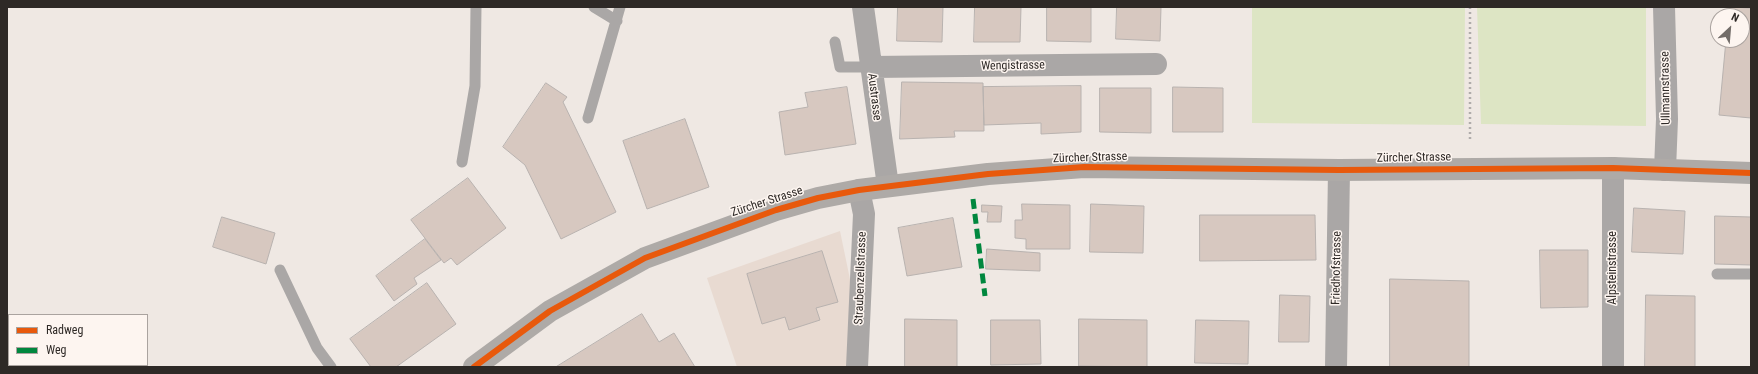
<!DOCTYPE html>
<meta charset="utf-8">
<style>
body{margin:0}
#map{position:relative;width:1758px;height:374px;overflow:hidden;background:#efe8e3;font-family:"Roboto Condensed",sans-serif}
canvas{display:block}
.frame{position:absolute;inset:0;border:8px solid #2e2926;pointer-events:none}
.legend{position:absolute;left:8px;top:314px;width:140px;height:52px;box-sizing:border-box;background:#fdf5f0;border:1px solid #aaa39f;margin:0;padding:5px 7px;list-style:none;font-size:12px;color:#2e2926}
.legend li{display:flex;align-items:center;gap:8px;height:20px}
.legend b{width:20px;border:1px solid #aaa39f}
.north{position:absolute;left:1710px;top:8px;width:40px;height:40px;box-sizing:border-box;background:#fdf5f0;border:1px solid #aaa39f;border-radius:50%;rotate:26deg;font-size:11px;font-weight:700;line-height:16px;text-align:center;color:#2e2926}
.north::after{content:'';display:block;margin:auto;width:14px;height:18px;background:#726c68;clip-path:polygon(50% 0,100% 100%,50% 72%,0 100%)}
</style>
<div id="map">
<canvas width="1758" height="374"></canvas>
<div class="frame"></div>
<ul class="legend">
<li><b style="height:5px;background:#e8590c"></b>Radweg</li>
<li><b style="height:5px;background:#00873e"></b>Weg</li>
</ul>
<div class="north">N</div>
</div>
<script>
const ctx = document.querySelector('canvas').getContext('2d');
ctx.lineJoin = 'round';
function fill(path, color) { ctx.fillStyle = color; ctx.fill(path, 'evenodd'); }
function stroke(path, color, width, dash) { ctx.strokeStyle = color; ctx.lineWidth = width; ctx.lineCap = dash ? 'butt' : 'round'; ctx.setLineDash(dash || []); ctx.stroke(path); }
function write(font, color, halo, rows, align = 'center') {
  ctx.font = font + ' "Roboto Condensed",sans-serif'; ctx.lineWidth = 3; ctx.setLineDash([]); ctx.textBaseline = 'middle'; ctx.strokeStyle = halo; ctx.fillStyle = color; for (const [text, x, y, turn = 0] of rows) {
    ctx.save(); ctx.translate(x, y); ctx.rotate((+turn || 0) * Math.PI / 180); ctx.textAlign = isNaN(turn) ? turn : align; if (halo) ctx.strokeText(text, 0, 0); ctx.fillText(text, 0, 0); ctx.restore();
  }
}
fill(new Path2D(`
 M840,231l12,58 -1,78h-114l-30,-89z`), '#e8dad1');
fill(new Path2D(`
 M1252,7h213l-1,118 -212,-2z
 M1477,7h169v119l-165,-2z`), '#dde5c4');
const building = new Path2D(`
 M898,7h45l-1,35 -45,-1z
 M975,7h46l-1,35h-46z
 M1047,7h44v35l-44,-1z
 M1117,7h44l-1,34 -44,-2z
 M1730,7l21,1v110l-32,-3 7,-75h16v-24h-13z
 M902,82l81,1 1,48h-30l1,6 -55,2z
 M546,83l21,14 -4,5 53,110 -55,27 -36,-74 -22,-18z
 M1081,86v46l-40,2v-11l-57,2 -1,-38z
 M847,87l9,57 -71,11 -6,-43 29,-5 -3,-14z
 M1173,87l50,1v44h-50z
 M1100,88h51v45l-51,-1z
 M685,119l24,68 -62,22 -24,-68z
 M468,178l38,50 -49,37 -6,-7 -7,5 -33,-43z
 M1022,204l48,1v44h-44v-10l-11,-1v-18h7z
 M1091,204l53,2 -1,47 -53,-1z
 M982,205l20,1 -1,16h-14l1,-10h-6z
 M1634,208l51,3 -2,43 -51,-2z
 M1200,215h115l1,45 -116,1z
 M1715,216l36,1v48l-36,-1z
 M222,217l53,16 -9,31 -53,-17z
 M953,218l9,49 -55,9 -9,-48z
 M425,239l16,21 -27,18 3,6 -23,17 -18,-25z
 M987,249l53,4v18l-54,-2z
 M1540,250h48v57l-47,1z
 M822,251l16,51 -22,6 4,12 -31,10 -4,-13 -23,7 -15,-50z
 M1390,279l79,2v86h-79z
 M427,283l29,41 -60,43h-25l-21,-28z
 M1280,295l30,1 -1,46h-30z
 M1646,295l49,1v71h-50z
 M642,314l17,28 15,-9 21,34h-139z
 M905,319l52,1v47h-52z
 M1079,319l68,1v47l-68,-1z
 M991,320h49l1,44 -50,1z
 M1196,320l53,1 -1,43 -53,-1z`);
fill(building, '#d7c8c0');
stroke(building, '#b8b2af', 1);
stroke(new Path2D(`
 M1470,139v-132`), '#b0acab', 2.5, [2, 3]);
stroke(new Path2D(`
 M594,7l23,14
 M835,42l5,25h31
 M588,118l32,-111
 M462,162l13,-76 1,-79
 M280,270l37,78 14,19
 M1717,274h34`), '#aaa7a6', 11);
stroke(new Path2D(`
 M863,7l25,179
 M1664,7l3,112 -2,51
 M871,67l285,-3
 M1613,168v199
 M857,367l7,-153 -5,-24
 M1336,367l3,-197`), '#aaa7a6', 22);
stroke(new Path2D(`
 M474,367l76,-56 95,-53 131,-48 42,-12 41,-8 129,-16 96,-7 255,3 274,-2 138,5`), '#aeaaa7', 22);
stroke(new Path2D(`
 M973,199l12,97`), '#00873e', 5, [10, 5]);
stroke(new Path2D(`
 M474,367l76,-56 95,-53 131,-48 42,-12 41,-8 129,-16 96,-7 255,3 274,-2 138,5`), '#e8590c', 6);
write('12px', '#2e2926', '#fdf5f0', [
 ["Wengistrasse",1013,66,-1],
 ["Ullmannstrasse",1666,88,-91],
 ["Austrasse",874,97,83],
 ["Zürcher Strasse",1090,158,-2],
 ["Zürcher Strasse",1414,158,-1],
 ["Zürcher Strasse",767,202,-18],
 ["Friedhofstrasse",1337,268,-89],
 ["Alpsteinstrasse",1613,268,-90],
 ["Straubenzellstrasse",861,278,-88]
]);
</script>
